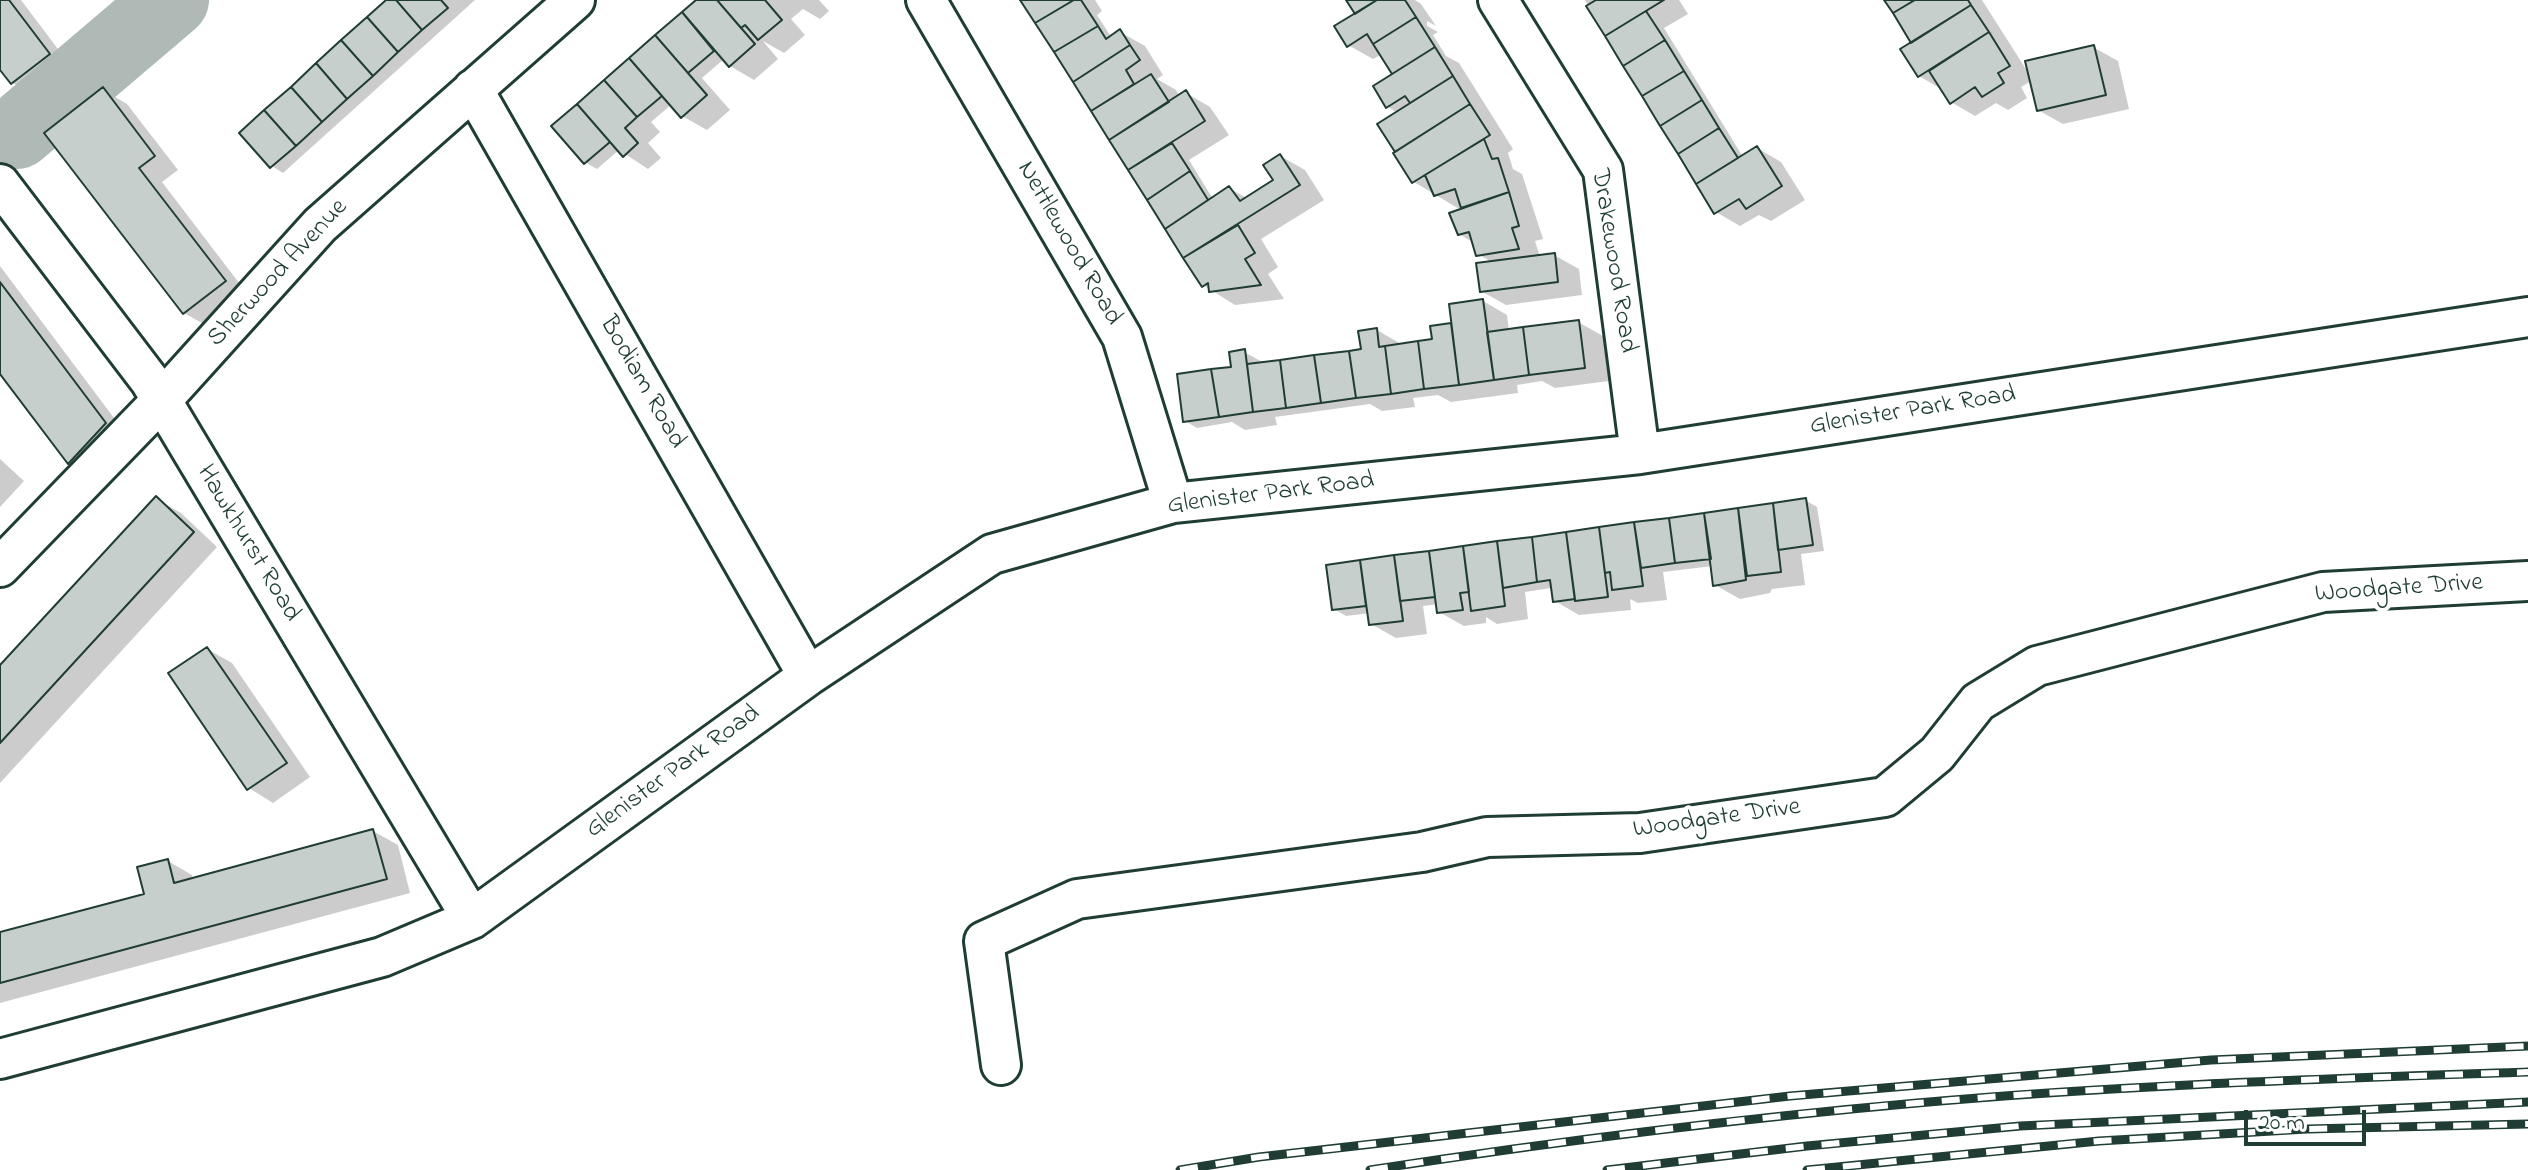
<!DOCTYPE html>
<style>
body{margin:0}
#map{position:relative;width:2528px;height:1170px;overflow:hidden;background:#fff;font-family:"Indie Flower",sans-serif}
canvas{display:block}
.scale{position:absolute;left:2244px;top:1110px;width:122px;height:36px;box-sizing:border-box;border:4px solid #1f3d34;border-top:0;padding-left:10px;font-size:24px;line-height:28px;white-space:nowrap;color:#1f3d34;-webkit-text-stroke:6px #fff;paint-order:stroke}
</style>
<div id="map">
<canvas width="2528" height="1170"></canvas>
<div class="scale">20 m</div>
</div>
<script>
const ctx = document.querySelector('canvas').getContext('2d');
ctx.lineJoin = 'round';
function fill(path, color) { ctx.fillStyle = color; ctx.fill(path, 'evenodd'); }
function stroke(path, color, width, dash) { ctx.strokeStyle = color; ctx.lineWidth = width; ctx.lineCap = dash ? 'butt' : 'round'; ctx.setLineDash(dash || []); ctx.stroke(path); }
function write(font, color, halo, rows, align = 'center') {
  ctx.font = font + ' "Indie Flower",sans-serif'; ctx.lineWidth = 8; ctx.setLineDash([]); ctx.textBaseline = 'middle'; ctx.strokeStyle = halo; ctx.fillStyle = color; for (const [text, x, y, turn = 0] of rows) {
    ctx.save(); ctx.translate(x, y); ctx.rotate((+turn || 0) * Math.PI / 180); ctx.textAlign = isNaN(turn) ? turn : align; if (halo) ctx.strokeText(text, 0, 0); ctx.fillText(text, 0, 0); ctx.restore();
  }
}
fill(new Path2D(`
 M0,0h21l52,69 -36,28 -24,-14 -13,-17z
 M389,0h86l-192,173 -11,-7z
 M699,0h120l10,11 -9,8 -17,-10 -12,10 14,16 -21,18 -21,-12 15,18 -24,21 -24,-14 -6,-7 -22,19 28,32 -23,20 -25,-14 -10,-12 -21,18 9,10 -12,11 13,15 -13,11 -29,-19 -22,19 -12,-7 -31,-36z
 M1023,0h72l7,11 -5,4 13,20 3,1 7,-4 25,14 18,29 -6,4 19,11 4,7 6,-4 24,14 19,28 -40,25 24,39 16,-11 19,11 28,-18 4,-25 25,14 19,30 -63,39 17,28 -10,7 16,25 -49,6 -32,-20z
 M1348,0h67l6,4 15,22 -9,-5v5l11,6 -5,3 13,21 13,7 54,86 -5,4 5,16 9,5 21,65 -8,2 5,16 14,-2 25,14 3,26 -76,10 -25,-14 12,-28 -15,-9 -4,-11 -15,-9 2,-24 -47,-28 -16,-69 -10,-6 -12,-20 18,-12 -12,-21 -9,5 -25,-14 9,-31z
 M1585,0h94l9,14 -24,14 79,129 14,-9 24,14 24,38 -34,21 -12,-6 -19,11 -24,-14z
 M1887,0h95l47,74 64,-27 25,14 11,48 -66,15 -25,-14 -7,-29 -10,6 6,11 -19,12 -12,-7 -21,13 -24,-14 -8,-12 -24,-14 -5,-33z
 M103,90l24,14 51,66 -16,12 87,114 -40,31 -25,-14z
 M0,266l129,172 -36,38 -24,-14 -69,-92z
 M1483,301l24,14 2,16 69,-9 25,14 6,45 -54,7 -13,-7 -25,4 1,8 -67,9 -13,-7 -25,3 2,9 -33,4 -12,-7 -95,13 2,8 -32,5 -13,-8 -35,6 -12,-7 48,-52 11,-17 22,12 97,-13 14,-21 24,14 33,-3 -2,-13 22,-3z
 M0,459l24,22 -24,26z
 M156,499l25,14 36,34 -217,236v-115z
 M1805,500l12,7 7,44 -23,3 4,31 -33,4 -2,4 -30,6 -25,-14 -2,-19 -50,6 4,28 -29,3 -8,-4 1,11 -52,5 -24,-14 -4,-13 -26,4 3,27 -31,5 -11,-7v6l-22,3 -25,-14 -1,-8 -15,2 4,28 -31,4 -25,-14 -1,-11 -24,3 -12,-7 -6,-42z
 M207,649l25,14 78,114 -37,26 -24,-15z
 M373,831l25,14 12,48 -410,110v-69l146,-39 22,-34 24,14 1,5z`), '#0003');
stroke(new Path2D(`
 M17,132l155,-132`), '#afbab7', 74);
const building = new Path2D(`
 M0,0h9l41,54 -39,30 -11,-14z
 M386,0h10l26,30 -24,22 -31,-35z
 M396,0h45l7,8 -26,22z
 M696,0h21l38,44 -26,23 -47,-55z
 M717,0h48l17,20 -24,20 -13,-15 -4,3z
 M1020,0h54l-39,23z
 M1074,0h7l17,26 -44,26 -19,-29z
 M1346,0h31l-22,14z
 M1377,0h28l11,17 -43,27 -6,-10 -20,13 -13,-21z
 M1596,0h68l-59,36 -19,-30z
 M1884,0h31l-22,13z
 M1915,0h53l3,5 -60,38 -18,-30z
 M1971,5l18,27 -71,45 -18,-28z
 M1646,11l19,29 -42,26 -18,-30z
 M682,12l32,39 -26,22 -33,-38z
 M367,17l31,35 -25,24 -32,-36z
 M1416,17l19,30 -43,27 -19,-30z
 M1098,26l8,13 14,-10 10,16 -57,37 -19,-30z
 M1989,32l21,34 -12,7 6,10 -22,14 -7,-10 -25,17 -21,-33z
 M655,35l52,60 -26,23 -52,-60z
 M341,40l32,36 -26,23 -31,-36z
 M1665,40l19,31 -42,25 -19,-30z
 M1130,45l10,15 -14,10 8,14 -43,27 -18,-29z
 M2094,45l12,50 -69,16 -12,-50z
 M1435,47l18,29 -43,27 -5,-7 -19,12 -13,-22z
 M629,58l33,38 -25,21 -33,-37z
 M316,63l31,36 -25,23 -31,-35z
 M1684,71l18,29 -42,26 -18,-30z
 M1151,74l18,28 -60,38 -18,-29z
 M1453,76l17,28 -75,48 -18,-28z
 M604,80l33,37 -12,11 13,15 -15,14 -46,-53z
 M103,87l52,69 -16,12 87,113 -43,33 -139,-181z
 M291,87l31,35 -26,24 -32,-36z
 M1186,90l19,31 -77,49 -19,-30z
 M1702,100l17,28 -41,26 -18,-28z
 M577,104l33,38 -26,22 -33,-38z
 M1470,104l20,31 -78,48 -19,-30z
 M264,110l32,36 -26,22 -31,-35z
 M1719,128l19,30 -42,26 -18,-30z
 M1484,139l8,20 6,-1 11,34 -48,16 -6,-19 -21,7 -9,-21z
 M1172,143l18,28 -43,29 -19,-30z
 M1757,146l25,40 -36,23 -7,-10 -25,15 -18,-30z
 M1280,154l20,31 -117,73 -18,-29 64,-43 11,15 33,-21 -10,-15z
 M1190,171l18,29 -43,29 -18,-29z
 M1509,192l10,34 -7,2 7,21 -43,7 -7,-24 -11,3 -9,-22z
 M1238,225l17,28 -10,6 16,26 -52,7 -1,-9 -6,4 -19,-29z
 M1555,253l3,29 -78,10 -4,-29z
 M0,282l106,141 -38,41 -68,-90z
 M1483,299l11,81 -35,5 -10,-81z
 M1579,320l6,48 -56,7 -6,-48z
 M1451,323l8,62 -35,4 -6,-48 14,-2 -2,-13z
 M1523,327l6,48 -35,5 -7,-48z
 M1377,328l2,19 6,-1 6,48 -35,4 -7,-47 12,-2 -3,-18z
 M1418,341l6,48 -33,5 -6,-48z
 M1245,349l8,63 -34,5 -8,-48 20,-2 -2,-15z
 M1349,351l7,47 -35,5 -7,-48z
 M1314,355l7,48 -35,5 -6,-48z
 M1280,360l6,48 -33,4 -6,-48z
 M1211,369l8,48 -36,5 -6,-48z
 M156,496l38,36 -194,211v-78z
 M1806,498l7,47 -35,5 -5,-47z
 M1773,503l8,69 -34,4 -9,-68z
 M1738,508l8,72 -33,6 -9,-73z
 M1704,513l7,46 -36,4 -6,-45z
 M1669,518l6,45 -34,5 -7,-46z
 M1634,522l9,64 -31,4 -2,-18 -5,1 -6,-46z
 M1599,527l9,70 -33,4 -9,-69z
 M1566,532l9,67 -22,3 -3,-22 -13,2 -5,-45z
 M1532,537l5,45 -34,6 -6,-47z
 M1497,541l8,65 -34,5 -8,-65z
 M1463,546l6,46 -9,1 3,17 -26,3 -8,-62z
 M1429,551l6,46 -35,4 -6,-46z
 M1394,555l9,66 -34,4 -9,-65z
 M1360,560l6,46 -34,4 -6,-45z
 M207,647l80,116 -40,27 -79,-117z
 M373,829l14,50 -387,104v-51l144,-38 -7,-27 31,-8 6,24z`);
fill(building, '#c7cfcc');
stroke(building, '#1f3d34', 2);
const street = new Path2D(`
 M926,0l196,337 51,166
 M1498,0l105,170 37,284
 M473,89l335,587
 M0,184l150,197 322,538
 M0,567l160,-165 160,-177 255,-225
 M0,1059l382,-102 90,-38 336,-243 184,-122 181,-51 467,-49 888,-137
 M1001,1065l-17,-124 93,-42 345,-47 65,-15 153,-4 245,-36 52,-43 41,-52 59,-36 286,-74 205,-11`);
stroke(street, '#1f3d34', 44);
stroke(street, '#fff', 38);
const rail = new Path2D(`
 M1180,1170l79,-13 531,-61 421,-36 317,-14
 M1370,1170c181,-28 364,-51 547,-67 203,-18 407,-24 611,-31
 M1607,1170l200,-24 213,-20 508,-24
 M1807,1170l292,-29 208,-12 221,-5`);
stroke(rail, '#1f3d34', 9);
stroke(rail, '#fff', 6, [18]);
write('26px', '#1f3d34', '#fff', [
 ["Nettlewood Road",1068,244,60],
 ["Drakewood Road",1612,261,81],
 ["Sherwood Avenue",279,274,-47],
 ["Bodiam Road",641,383,60],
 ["Glenister Park Road",1913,412,-9],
 ["Glenister Park Road",1271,495,-7],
 ["Hawkhurst Road",247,544,59],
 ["Woodgate Drive",2399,590,-4],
 ["Glenister Park Road",674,773,-36],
 ["Woodgate Drive",1717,820,-8]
]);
</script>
